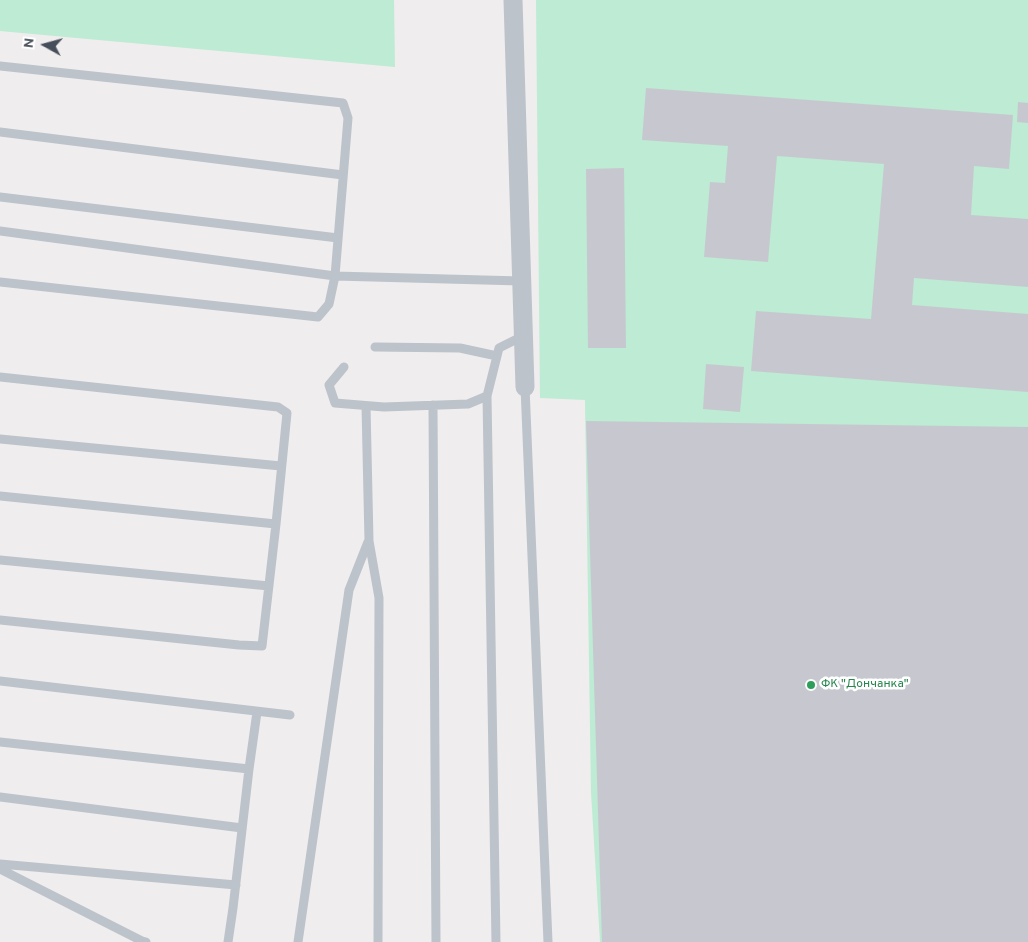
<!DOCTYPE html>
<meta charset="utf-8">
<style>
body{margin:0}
#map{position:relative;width:1028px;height:942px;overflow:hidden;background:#efeded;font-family:Overpass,sans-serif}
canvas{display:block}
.north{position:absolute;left:20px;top:20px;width:50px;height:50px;-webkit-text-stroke:4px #fff;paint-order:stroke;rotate:277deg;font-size:14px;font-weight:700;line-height:20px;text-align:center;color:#464e59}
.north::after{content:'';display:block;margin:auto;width:18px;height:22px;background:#464e59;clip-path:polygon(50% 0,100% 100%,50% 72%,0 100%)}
</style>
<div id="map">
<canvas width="1028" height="942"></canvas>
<div class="north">N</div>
</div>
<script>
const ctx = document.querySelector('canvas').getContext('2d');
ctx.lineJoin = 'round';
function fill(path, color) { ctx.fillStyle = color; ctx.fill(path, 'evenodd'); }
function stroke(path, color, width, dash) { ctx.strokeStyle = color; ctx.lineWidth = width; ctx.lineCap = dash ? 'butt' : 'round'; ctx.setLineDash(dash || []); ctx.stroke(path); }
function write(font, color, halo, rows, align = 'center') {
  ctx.font = font + ' Overpass,sans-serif'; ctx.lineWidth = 5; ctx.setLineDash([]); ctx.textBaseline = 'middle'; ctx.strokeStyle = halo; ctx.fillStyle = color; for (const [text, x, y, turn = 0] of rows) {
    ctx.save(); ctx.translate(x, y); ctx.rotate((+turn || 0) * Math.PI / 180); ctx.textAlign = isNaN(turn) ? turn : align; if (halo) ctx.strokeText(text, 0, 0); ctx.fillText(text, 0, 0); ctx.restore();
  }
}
fill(new Path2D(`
 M0,0h394l1,67 -395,-36z
 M536,0h492v942h-428l-9,-150 -6,-392 -45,-2z`), '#bdebd3');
fill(new Path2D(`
 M646,88l367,27 -4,54 -35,-3 -3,49 57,4v68l-114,-9 -2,27 116,9v78l-277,-21 5,-60 115,8 13,-155 -107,-8 -9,106 -64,-5 6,-75 15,1 3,-37 -86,-6z
 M1018,102l10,1v20l-11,-1z
 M624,168l2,180h-38l-2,-179z
 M706,364l38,3 -4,45 -37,-3z
 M586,421l442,6v515h-426z`), '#c7c8cf');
stroke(new Path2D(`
 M0,66l343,37 5,15 -13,158 -6,28 -11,13 -318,-35
 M0,132l343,43
 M0,197l338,41
 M0,231l335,45 186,5
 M375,347l85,1 37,8
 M344,367l-15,18 6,18 49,4 84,-3 19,-8
 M0,377l278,30 9,6 -11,111 -14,122 -23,-1 -239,-25
 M525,387l23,555
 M433,405l3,537
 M366,406l3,135 10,57 -1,344
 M0,439l281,27
 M0,496l276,28
 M0,560l269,26
 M0,681l290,34
 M0,742l249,27
 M0,797l242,31
 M0,864l236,21
 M0,869l142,72 4,1
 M228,942l5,-34 16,-139 8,-57
 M298,942l51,-352 19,-48
 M496,942l-9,-546 12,-48 24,-12`), '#bcc3cb', 9);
stroke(new Path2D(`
 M513,0l12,387`), '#bcc3cb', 19);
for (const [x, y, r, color] of [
 [811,685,5,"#2e9e5b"]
]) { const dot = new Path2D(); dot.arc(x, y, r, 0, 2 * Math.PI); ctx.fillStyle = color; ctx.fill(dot); stroke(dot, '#fff', 2); }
write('12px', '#27864d', '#fff', [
 ["ФК \"Дончанка\"",821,685]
], 'left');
</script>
